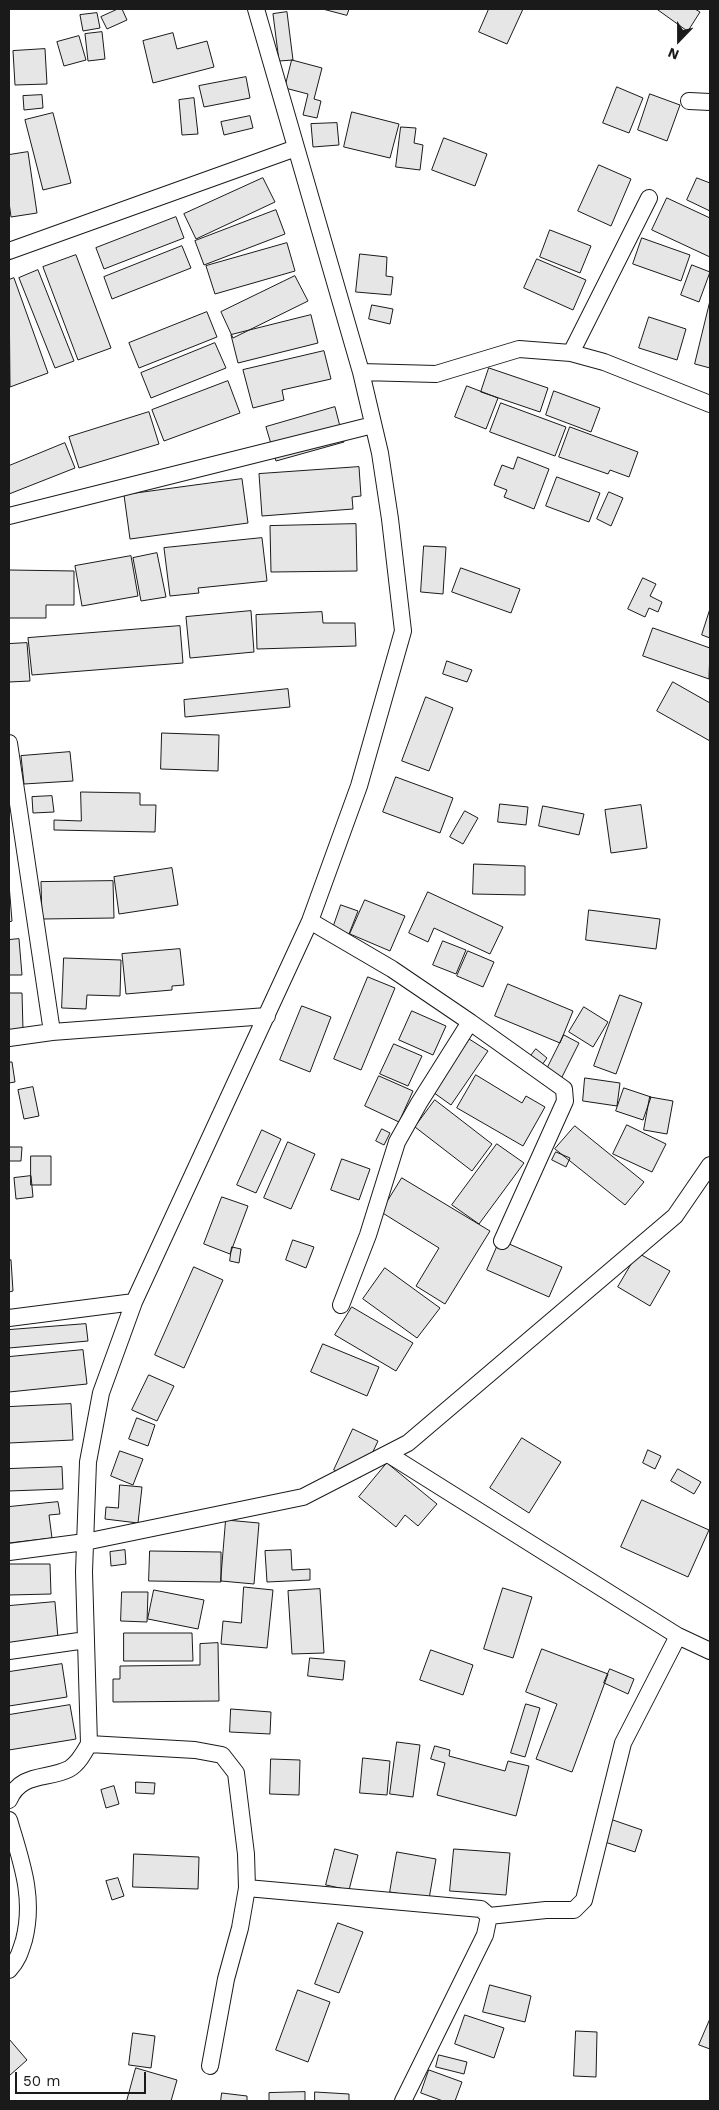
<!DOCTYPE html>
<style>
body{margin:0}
#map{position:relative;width:719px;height:2110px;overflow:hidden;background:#fff;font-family:"Work Sans",sans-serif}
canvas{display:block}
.frame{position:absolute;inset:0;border:10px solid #1a1a1a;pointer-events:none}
.north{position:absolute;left:654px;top:15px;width:50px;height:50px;-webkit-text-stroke:4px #fff;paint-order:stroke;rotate:202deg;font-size:14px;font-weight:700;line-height:20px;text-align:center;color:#1a1a1a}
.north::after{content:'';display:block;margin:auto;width:18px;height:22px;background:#1a1a1a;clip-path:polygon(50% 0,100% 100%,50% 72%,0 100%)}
.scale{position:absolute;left:15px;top:2072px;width:131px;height:22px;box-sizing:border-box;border:2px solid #1a1a1a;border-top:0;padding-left:6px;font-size:15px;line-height:18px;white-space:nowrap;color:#1a1a1a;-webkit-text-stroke:4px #fff;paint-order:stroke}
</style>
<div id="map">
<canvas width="719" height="2110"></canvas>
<div class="frame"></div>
<div class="north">N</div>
<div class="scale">50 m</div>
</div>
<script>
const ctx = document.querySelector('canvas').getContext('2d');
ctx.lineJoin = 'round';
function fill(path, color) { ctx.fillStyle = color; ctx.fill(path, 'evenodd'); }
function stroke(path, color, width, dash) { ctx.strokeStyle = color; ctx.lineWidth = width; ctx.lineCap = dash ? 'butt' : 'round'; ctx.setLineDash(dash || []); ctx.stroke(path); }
const building = new Path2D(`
 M118,9h4l5,11 -20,9 -6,-12z
 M323,9h26l-2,6z
 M489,9h34l-16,35 -28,-12z
 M657,9h38l5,3 -12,19z
 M287,12l6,48 -14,1 -6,-47z
 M97,13l3,15 -17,3 -3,-16z
 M102,32l3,27 -17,2 -3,-27z
 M173,33l4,16 30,-8 7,26 -61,16 -10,-42z
 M79,36l7,24 -22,6 -7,-24z
 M45,49l2,35 -32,1 -2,-34z
 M292,60l30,8 -8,31 7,2 -4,17 -14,-3 5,-21 -23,-6z
 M246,77l4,21 -46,9 -5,-21z
 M617,87l26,11 -14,35 -26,-10z
 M650,94l30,11 -13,36 -29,-11z
 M42,95l1,13 -19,2 -1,-14z
 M194,98l4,36 -16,1 -3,-35z
 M352,112l47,12 -9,34 -46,-11z
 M53,113l18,70 -28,7 -18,-70z
 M250,116l3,12 -29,7 -3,-13z
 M337,123l2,22 -26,2 -2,-23z
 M401,127l15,1 -2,15 9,2 -3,25 -24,-3z
 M444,138l43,16 -12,32 -43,-16z
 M28,152l9,61 -26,4 -2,-15v-47z
 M599,165l32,14 -20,47 -33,-15z
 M263,178l12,24 -79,37 -12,-25z
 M697,178l13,5v28l-23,-11z
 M667,198l43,20v39l-58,-27z
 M276,210l9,24 -81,31 -9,-24z
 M176,217l8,21 -80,31 -8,-21z
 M550,230l41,16 -11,27 -40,-16z
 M642,238l48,17 -9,26 -48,-17z
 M287,243l8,28 -80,23 -9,-28z
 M182,246l9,22 -79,31 -8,-22z
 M360,254l27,3 -1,19 7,1 -2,18 -35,-3z
 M76,255l35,93 -33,12 -35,-93z
 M537,259l49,21 -13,30 -49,-22z
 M692,265l18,7 -11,30 -18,-7z
 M38,270l36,91 -19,7 -36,-90z
 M295,276l13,25 -75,37 -12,-26z
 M14,278l34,95 -38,14 -1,-107z
 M710,301v67l-15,-4z
 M372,305l21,4 -3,15 -21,-5z
 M207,312l10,25 -78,31 -10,-25z
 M311,315l7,28 -80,20 -7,-28z
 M649,317l37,12 -9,31 -38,-12z
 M215,343l11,25 -75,30 -10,-25z
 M324,351l7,28 -49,11 2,10 -31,8 -10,-38z
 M489,368l59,20 -8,24 -59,-20z
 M228,381l12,32 -76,28 -12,-31z
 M467,386l31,12 -12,31 -31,-12z
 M554,391l46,17 -9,24 -45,-17z
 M501,403l65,24 -11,29 -65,-24z
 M335,407l9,35 -68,19 -10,-34z
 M149,412l10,32 -80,24 -10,-31z
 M570,427l68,25 -9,25 -19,-7 -2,4 -49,-17z
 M65,443l10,25 -66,26v-28z
 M518,457l31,12 -15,40 -30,-12 3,-7 -13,-5 8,-20 11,4z
 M359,467l2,29 -9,1 1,12 -91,7 -3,-42z
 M557,477l43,16 -11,29 -43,-16z
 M242,479l6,44 -118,16 -6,-44z
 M609,492l14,6 -12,28 -14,-7z
 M356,524l1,47 -86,1 -1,-46z
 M262,538l5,43 -69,7 1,5 -29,3 -6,-48z
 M424,546l22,1 -3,47 -22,-2z
 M157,553l9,44 -25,4 -8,-43z
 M131,556l7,40 -56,10 -7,-40z
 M461,568l59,21 -9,24 -59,-21z
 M9,570l65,1v34h-28v13h-37z
 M643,578l13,6 -6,12 12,6 -4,10 -9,-4 -4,9 -17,-8z
 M710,609v29l-8,-3z
 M251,611l3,41 -64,6 -4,-41z
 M322,612l1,11h32l1,23 -99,3 -1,-34z
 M180,626l3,37 -151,12 -4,-37z
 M653,628l57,20 -1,31 -66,-23z
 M27,643l3,38 -21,1v-38z
 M447,661l25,9 -5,12 -24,-8z
 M673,682l37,21v38l-53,-30z
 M288,689l2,18 -105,10 -1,-17z
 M426,697l27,11 -24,63 -27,-10z
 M162,733l57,2 -1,36 -57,-2z
 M70,752l3,29 -49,3 -3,-28z
 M396,777l57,21 -13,35 -57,-21z
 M81,792l59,1v12h16l-1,27 -101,-2v-10l27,1z
 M52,796l2,16 -21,1 -1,-16z
 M500,804l28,3 -2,18 -28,-3z
 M641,805l6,43 -36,5 -6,-43z
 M543,806l41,8 -5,21 -40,-9z
 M465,811l13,7 -15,26 -13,-7z
 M474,864l51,2v29l-52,-1z
 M172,868l6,37 -59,9 -5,-37z
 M113,881l1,37 -72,1 -1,-37z
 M9,884l3,37 -3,1z
 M428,892l75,35 -13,27 -56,-26 -6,14 -19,-9z
 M365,900l40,16 -15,35 -40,-17z
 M341,905l17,6 -9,23 -16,-6z
 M589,910l71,9 -4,30 -70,-9z
 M19,939l3,36h-13v-35z
 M443,941l23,9 -10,24 -23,-9z
 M180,949l4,36 -12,1v4l-46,4 -4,-40z
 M468,951l26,11 -11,25 -26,-11z
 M64,958l57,2 -1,36 -33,-1 -1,14 -24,-1z
 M368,977l27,11 -34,82 -27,-11z
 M508,984l65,27 -13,32 -65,-27z
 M9,993h13l1,37 -14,1z
 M620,995l22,8 -26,71 -22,-8z
 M302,1006l29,11 -21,55 -30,-12z
 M584,1007l24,15 -15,25 -24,-15z
 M412,1011l34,15 -13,29 -34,-15z
 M564,1035l15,8 -20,40 -15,-8z
 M466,1037l22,14 -37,54 -21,-15z
 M394,1044l28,12 -14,30 -28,-12z
 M536,1049l11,9 -8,11 -12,-8z
 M9,1062h3l3,20 -6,1z
 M476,1075l46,28 4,-7 19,11 -22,39 -66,-38z
 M379,1076l34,15 -14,31 -34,-16z
 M585,1078l35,5 -3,23 -34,-5z
 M33,1087l6,29 -15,3 -6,-29z
 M624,1088l27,9 -8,23 -27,-9z
 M650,1097l23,4 -6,33 -23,-4z
 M435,1100l57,44 -20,27 -57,-44z
 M627,1125l39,19 -14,28 -39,-18z
 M575,1126l69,56 -19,23 -70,-56z
 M382,1129l8,4 -6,12 -8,-4z
 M262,1130l19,9 -25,54 -19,-8z
 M288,1142l27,12 -24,55 -27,-11z
 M497,1144l27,19 -45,61 -27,-19z
 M9,1147h13l-1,14h-12z
 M556,1152l14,6 -4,9 -14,-7z
 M31,1156h20v29h-20z
 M342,1159l28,10 -11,31 -28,-10z
 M31,1176l2,21 -17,2 -2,-21z
 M402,1178l88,53 -45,73 -29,-18 23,-38 -58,-36z
 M222,1197l26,9 -18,48 -26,-10z
 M293,1240l21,7 -8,21 -20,-8z
 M500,1240l62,27 -13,30 -62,-27z
 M232,1247l9,2 -2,14 -9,-2z
 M638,1253l32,18 -20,35 -32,-19z
 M11,1260l2,31 -4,1v-31z
 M194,1267l29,13 -39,88 -29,-13z
 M385,1268l55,40 -23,30 -54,-39z
 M352,1307l61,36 -17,28 -61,-36z
 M86,1324l2,17 -79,7v-18z
 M323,1344l56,23 -12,29 -56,-24z
 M83,1350l4,34 -78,8v-35z
 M149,1375l25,11 -17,35 -25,-11z
 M71,1404l2,36 -64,3v-36z
 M137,1418l18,7 -7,21 -19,-7z
 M353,1429l25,12 -17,36 -16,-8 -2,5 -9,-4z
 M522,1438l39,24 -32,51 -39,-25z
 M648,1450l13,6 -6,13 -12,-6z
 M120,1451l23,8 -10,26 -22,-9z
 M387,1463l50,41 -19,22 -13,-11 -9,12 -37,-30z
 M62,1467l1,22 -54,2v-22z
 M678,1469l23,13 -7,12 -23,-13z
 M120,1485l22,2 -4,36 -33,-4 1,-12 12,1z
 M642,1500l67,30 -21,47 -67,-30z
 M58,1502l2,12 -11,1 3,23 -43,5v-36z
 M226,1520l33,3 -5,61 -33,-3z
 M125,1550l1,14 -15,2 -1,-14z
 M291,1550l1,20 18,-1v11l-43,2 -2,-31z
 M150,1551l71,1v30l-72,-1z
 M9,1564h41l1,30 -42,1z
 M244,1587l29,3 -6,58 -46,-4 2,-23 18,2z
 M503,1588l29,9 -19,61 -29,-9z
 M320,1589l4,64 -32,1 -4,-63z
 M154,1590l50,10 -6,29 -50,-10z
 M122,1592h26l-1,30 -26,-1z
 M55,1602l3,36 -49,5v-37z
 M124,1633h68l1,28h-69z
 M218,1643l1,58 -106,1v-23h7v-13l80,-1v-21z
 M542,1649l66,25 -36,98 -36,-13 21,-55 -31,-12z
 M431,1650l42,15 -10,30 -43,-15z
 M310,1658l35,3 -2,19 -35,-4z
 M62,1664l5,33 -58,9v-34z
 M610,1669l24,10 -6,15 -24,-11z
 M526,1704l14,4 -15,49 -14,-4z
 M70,1705l6,34 -67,11v-35z
 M231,1709l40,3 -1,22 -40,-2z
 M397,1742l23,3 -7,52 -23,-3z
 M435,1746l15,4 -1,6 56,15 3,-10 21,5 -13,50 -79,-21 8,-32 -14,-4z
 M363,1758l27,3 -3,34 -27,-2z
 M271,1759l29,1 -1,35 -29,-1z
 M136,1782l19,1 -1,11 -18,-1z
 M114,1786l5,18 -13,4 -5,-18z
 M610,1819l32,11 -7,22 -33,-11z
 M335,1849l23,6 -9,35 -23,-5z
 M454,1849l56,4 -4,42 -56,-4z
 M397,1852l39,7 -7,40 -39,-7z
 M134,1854l65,3 -1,32 -65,-2z
 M118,1878l6,18 -12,4 -6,-19z
 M338,1923l25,9 -24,61 -24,-9z
 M490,1985l41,11 -6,26 -42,-10z
 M298,1990l32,12 -22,60 -32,-12z
 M465,2015l39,13 -10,30 -39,-14z
 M710,2019v30l-11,-4z
 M576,2031l21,1 -1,45 -22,-1z
 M133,2033l22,3 -4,32 -22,-3z
 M9,2039l18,21 -18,16z
 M439,2055l28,7 -3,12 -28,-7z
 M136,2068l41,12 -6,21h-44z
 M429,2070l33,12 -7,19h-12l-22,-8z
 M305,2092v9h-36v-8z
 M315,2092l34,2v7h-34z
 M222,2093l25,3v5h-26z`);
fill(building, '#e6e6e6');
stroke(building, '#1a1a1a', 1);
const street = new Path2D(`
 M689,101l21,1
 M9,251l287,-103
 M571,353l78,-155
 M361,372l75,2 83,-25 52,4 33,9 106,42
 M9,516l364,-91
 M9,743l43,289
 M310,921l82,48 78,53 94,67 1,12 -63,140
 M9,1038l43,-6 215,-16
 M341,1305l27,-70 29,-93 22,-39 51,-81
 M9,1318l125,-16
 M388,1454l290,182 32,15
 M9,1552l76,-10 218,-45 105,-54 267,-227 35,-51
 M9,1651l77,-11
 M89,1744l106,6 27,5 14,18 10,81 1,34 -7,40 -14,51 -16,87
 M9,1800c12,-28 38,-20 60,-31 9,-5 15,-16 20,-25l-5,-172 4,-110 13,-69 33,-91 176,-381 49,-135 44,-155 -13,-112 -10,-66 -19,-81 -105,-363
 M9,1820c12,41 26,77 15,120 -4,13 -6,20 -15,30
 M247,1888l234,21 8,7 -4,19 -82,166
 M489,1916l57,-6h28l10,-10 39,-157 55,-107`);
stroke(street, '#1a1a1a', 18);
stroke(street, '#fff', 16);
</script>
